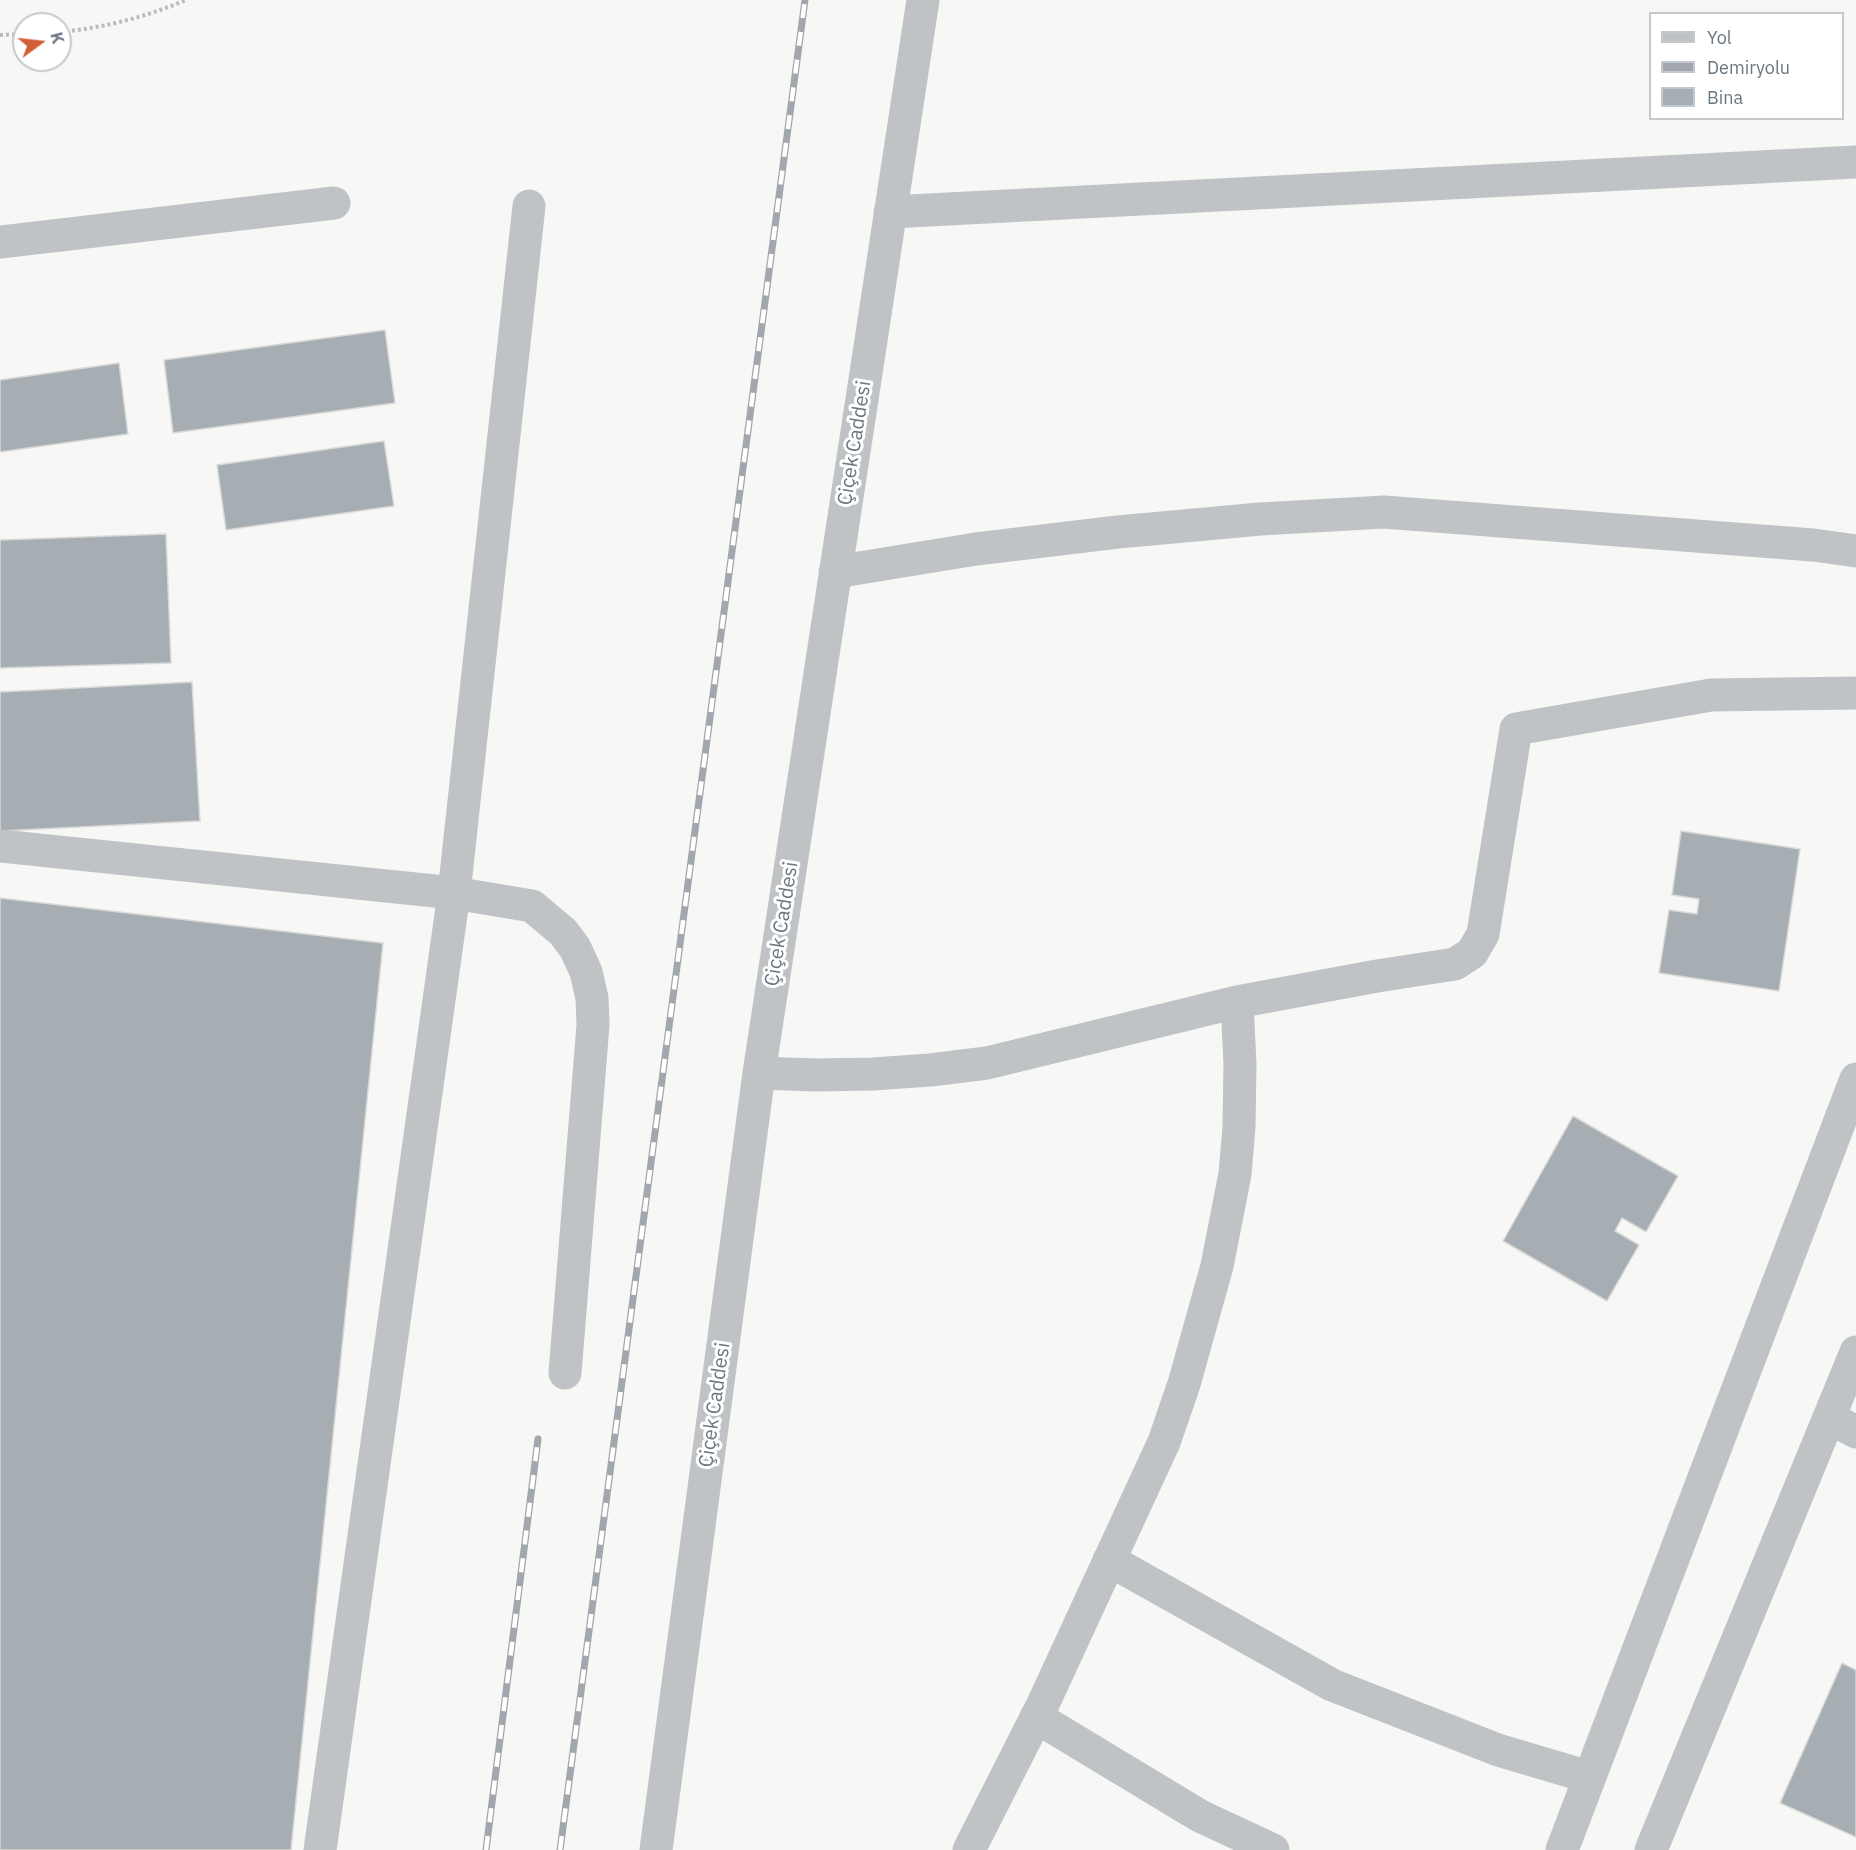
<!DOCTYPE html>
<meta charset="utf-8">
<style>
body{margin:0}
#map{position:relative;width:1856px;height:1850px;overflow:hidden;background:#f7f7f5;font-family:"IBM Plex Sans",sans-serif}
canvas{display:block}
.legend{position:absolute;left:1649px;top:12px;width:195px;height:108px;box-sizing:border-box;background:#fff;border:2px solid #c3c9cd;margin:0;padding:8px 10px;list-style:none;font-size:18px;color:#697783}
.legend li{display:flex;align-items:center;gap:12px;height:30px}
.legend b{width:30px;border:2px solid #c3c9cd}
.north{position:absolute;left:12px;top:12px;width:60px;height:60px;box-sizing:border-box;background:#fff;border:2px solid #c3c9cd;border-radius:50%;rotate:75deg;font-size:16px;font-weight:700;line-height:24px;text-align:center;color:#697783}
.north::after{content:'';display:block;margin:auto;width:21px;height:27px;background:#d35f39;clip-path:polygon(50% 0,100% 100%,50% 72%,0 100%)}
</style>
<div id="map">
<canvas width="1856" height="1850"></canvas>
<ul class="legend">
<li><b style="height:8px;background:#bfc3c6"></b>Yol</li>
<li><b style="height:8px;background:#a1a7ac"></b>Demiryolu</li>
<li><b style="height:16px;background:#a7aeb3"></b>Bina</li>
</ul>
<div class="north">K</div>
</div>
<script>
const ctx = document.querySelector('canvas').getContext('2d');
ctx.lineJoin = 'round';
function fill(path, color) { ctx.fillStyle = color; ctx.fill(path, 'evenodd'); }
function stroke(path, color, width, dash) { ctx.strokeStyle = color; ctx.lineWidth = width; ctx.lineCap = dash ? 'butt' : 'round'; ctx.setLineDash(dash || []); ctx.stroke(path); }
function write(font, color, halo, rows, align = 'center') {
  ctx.font = font + ' "IBM Plex Sans",sans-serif'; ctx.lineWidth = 6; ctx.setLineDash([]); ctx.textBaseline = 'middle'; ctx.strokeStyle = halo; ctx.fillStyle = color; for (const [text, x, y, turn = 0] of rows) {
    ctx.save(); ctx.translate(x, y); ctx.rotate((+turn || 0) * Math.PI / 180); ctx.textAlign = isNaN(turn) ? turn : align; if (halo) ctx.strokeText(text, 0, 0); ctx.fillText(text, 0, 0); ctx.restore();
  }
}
const building = new Path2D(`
 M385,330l10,73 -222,30 -9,-73z
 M119,363l9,71 -128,18v-72z
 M384,441l10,65 -168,24 -9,-65z
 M166,534l5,129 -171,5v-128z
 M192,682l8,139 -200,10v-139z
 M1681,831l119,18 -21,142 -120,-18 10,-63 28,4 2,-15 -27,-4z
 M0,898l383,45 -92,907h-291z
 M1573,1116l105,60 -32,56 -24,-14 -7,13 24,14 -32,56 -104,-60z
 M1842,1663l14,7v167l-76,-34z`);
fill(building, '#a7aeb3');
stroke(building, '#d9d9d7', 1.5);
stroke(new Path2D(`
 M60,32c43,-4 86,-15 126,-32
 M0,35l24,-1`), '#b9bcbe', 4, [3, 3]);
stroke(new Path2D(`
 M890,212l966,-50
 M0,242l334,-39
 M835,572l141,-23 142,-17 142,-13 124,-7 429,33 43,6
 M0,846l454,47 78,13 31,26 12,16 11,24 6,26 1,27 -28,348
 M759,1073l57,2 57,-1 57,-4 57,-7 250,-61 140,-26 78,-12 17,-11 11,-19 33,-205 195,-34 145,-2
 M1830,1418l26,14
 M1109,1560l223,125 166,65 91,27
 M1036,1717l164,99 73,34
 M320,1850l134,-957 75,-687
 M656,1850l103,-777 164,-1073
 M969,1850l74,-146 121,-262 20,-58 33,-118 18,-92 4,-47 1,-63 -3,-62
 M1562,1850l294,-771
 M1651,1850l205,-498`), '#bfc3c6', 33);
const rail = new Path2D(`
 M486,1850l52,-411
 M560,1850l245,-1850`);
stroke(rail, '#a1a7ac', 7);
stroke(rail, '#fff', 4.5, [14]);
write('20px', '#697783', '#fff', [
 ["Çiçek Caddesi",855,443,-81],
 ["Çiçek Caddesi",782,924,-81],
 ["Çiçek Caddesi",715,1405,-82]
]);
</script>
